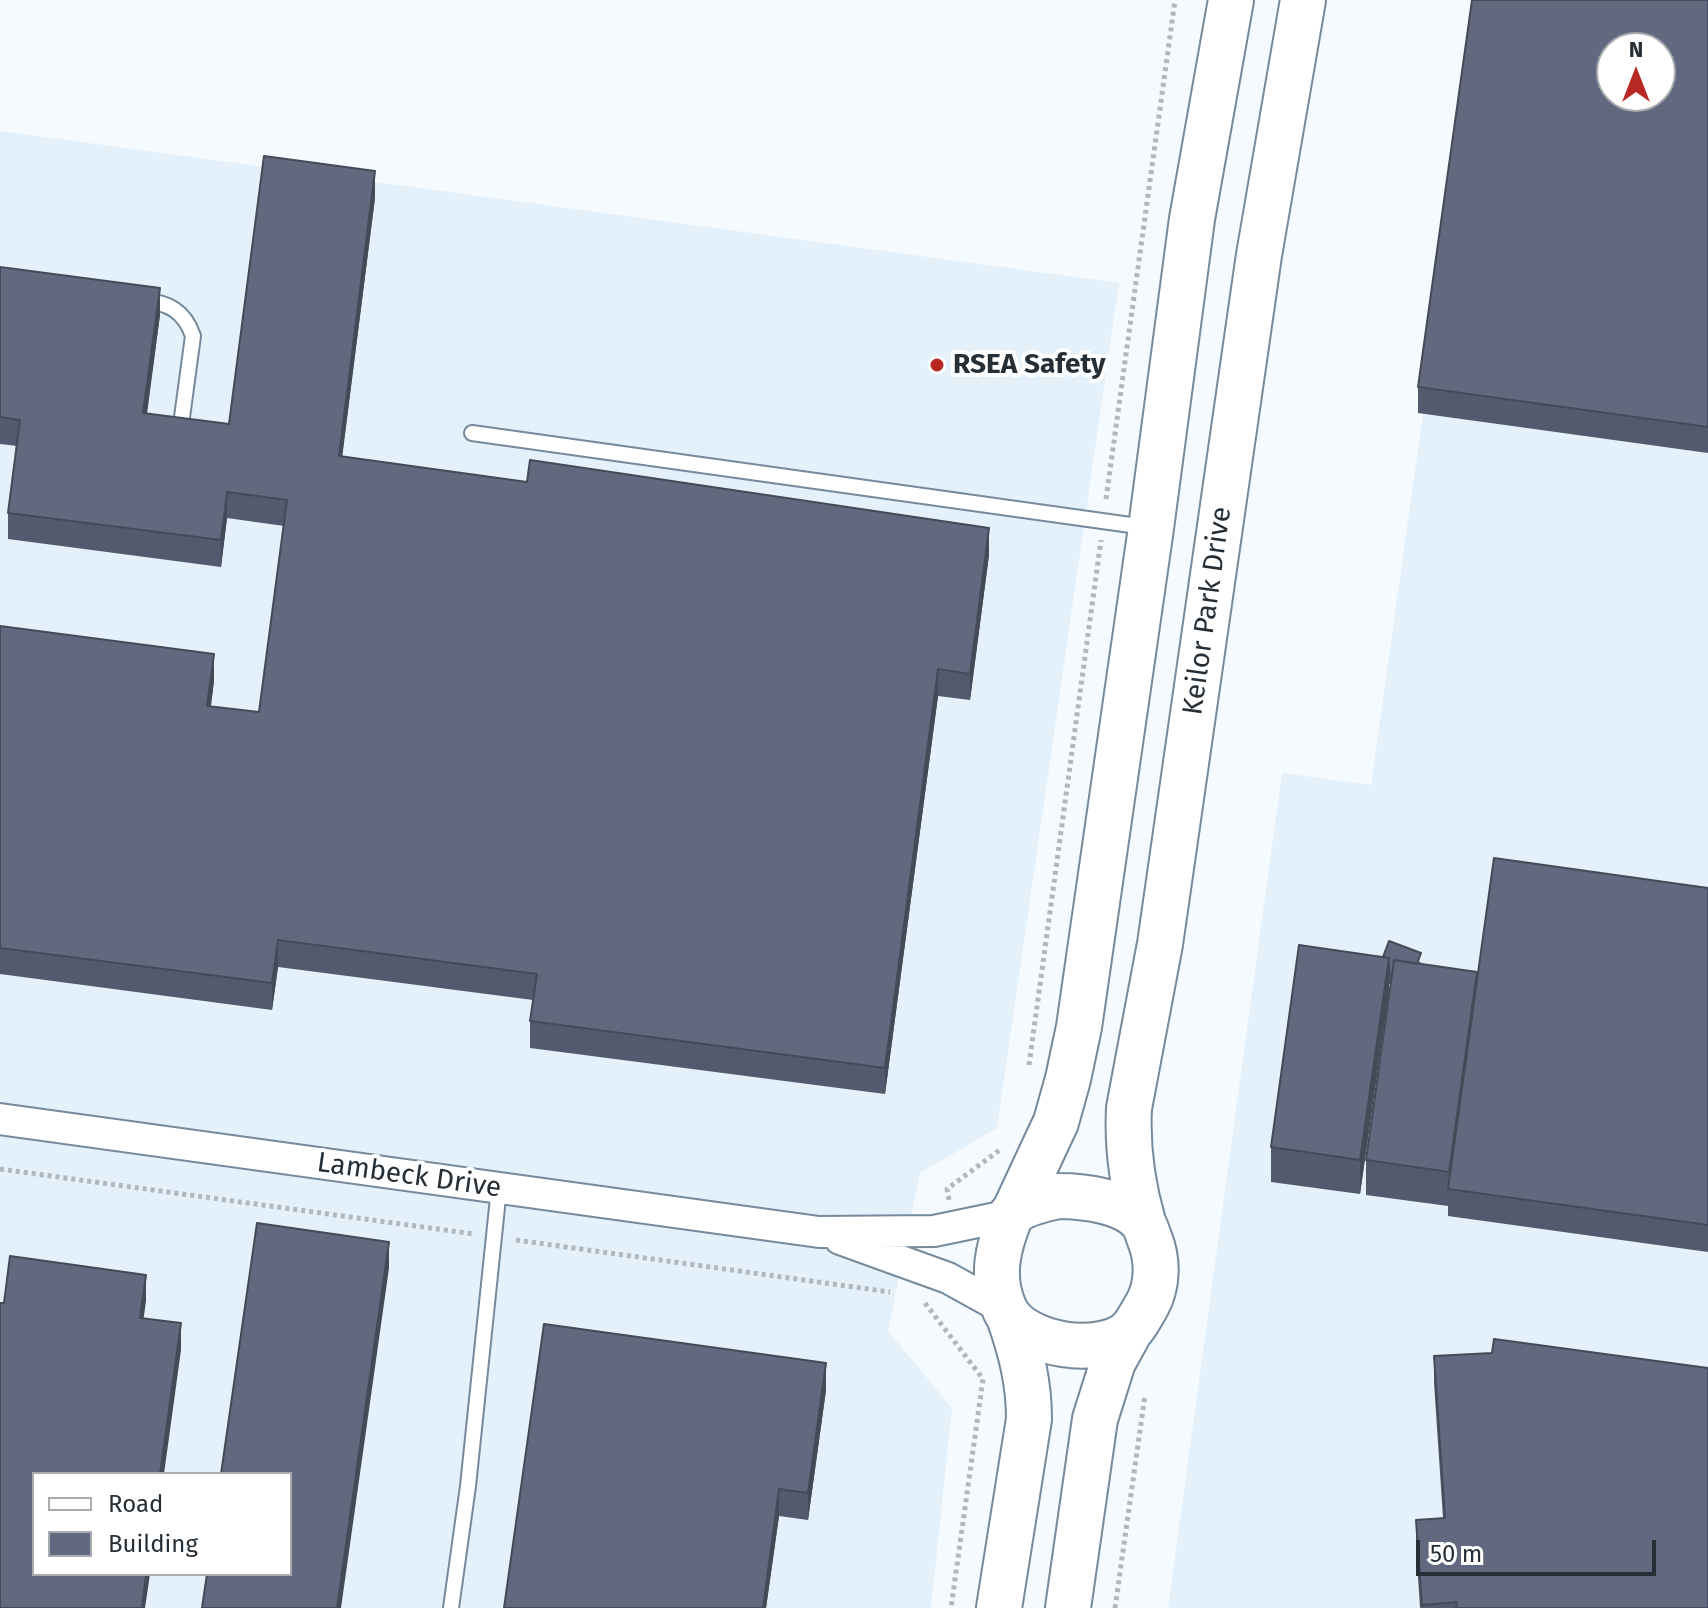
<!DOCTYPE html>
<style>
body{margin:0}
#map{position:relative;width:1708px;height:1608px;overflow:hidden;background:#f5fafe;font-family:"Fira Sans",sans-serif}
canvas{display:block}
.legend{position:absolute;left:32px;top:1472px;width:260px;height:104px;box-sizing:border-box;background:#fff;border:2px solid #a8acaf;margin:0;padding:10px 14px;list-style:none;font-size:24px;color:#262f36}
.legend li{display:flex;align-items:center;gap:16px;height:40px}
.legend b{width:40px;border:2px solid #a8acaf}
.north{position:absolute;left:1596px;top:32px;width:80px;height:80px;box-sizing:border-box;background:#fff;border:2px solid #a8acaf;border-radius:50%;rotate:0deg;font-size:22px;font-weight:700;line-height:32px;text-align:center;color:#262f36}
.north::after{content:'';display:block;margin:auto;width:28px;height:36px;background:#b82925;clip-path:polygon(50% 0,100% 100%,50% 72%,0 100%)}
.scale{position:absolute;left:1416px;top:1540px;width:240px;height:36px;box-sizing:border-box;border:4px solid #262f36;border-top:0;padding-left:10px;font-size:24px;line-height:28px;white-space:nowrap;color:#262f36;-webkit-text-stroke:6px #fff;paint-order:stroke}
</style>
<div id="map">
<canvas width="1708" height="1608"></canvas>
<ul class="legend">
<li><b style="height:10px;background:#fff"></b>Road</li>
<li><b style="height:22px;background:#62697f"></b>Building</li>
</ul>
<div class="north">N</div>
<div class="scale">50 m</div>
</div>
<script>
const ctx = document.querySelector('canvas').getContext('2d');
ctx.lineJoin = 'round';
function fill(path, color) { ctx.fillStyle = color; ctx.fill(path, 'evenodd'); }
function stroke(path, color, width, dash) { ctx.strokeStyle = color; ctx.lineWidth = width; ctx.lineCap = dash ? 'butt' : 'round'; ctx.setLineDash(dash || []); ctx.stroke(path); }
function write(font, color, halo, rows, align = 'center') {
  ctx.font = font + ' "Fira Sans",sans-serif'; ctx.lineWidth = 8; ctx.setLineDash([]); ctx.textBaseline = 'middle'; ctx.strokeStyle = halo; ctx.fillStyle = color; for (const [text, x, y, turn = 0] of rows) {
    ctx.save(); ctx.translate(x, y); ctx.rotate((+turn || 0) * Math.PI / 180); ctx.textAlign = isNaN(turn) ? turn : align; if (halo) ctx.strokeText(text, 0, 0); ctx.fillText(text, 0, 0); ctx.restore();
  }
}
fill(new Path2D(`
 M1481,0h227v1608h-540l114,-835 89,12zM1612,48h48v48h-48z
 M0,131l1119,152 -122,845 -77,45 -32,158 64,77 -21,200h-931zM34,1474h256v100h-256z`), '#e4f0fa');
const lane = new Path2D(`
 M143,300c25,3 41,10 50,36l-13,96
 M472,433l673,94
 M451,1608l17,-122 31,-298`);
const street = new Path2D(`
 M0,1119l819,113 115,-1 77,-16
 M840,1239l108,39 56,31`);
const primary = new Path2D(`
 M1058,1196c25,0 69,5 85,27 3,4 5,12 7,17 8,20 8,45 -3,65 -5,8 -10,19 -17,26 -29,27 -108,15 -125,-21 -15,-33 -7,-64 6,-95 11,-12 31,-15 47,-19z
 M1015,1210l41,-88 12,-43 11,-52 72,-499 41,-309 39,-219
 M1143,1222c-11,-38 -16,-75 -14,-114l31,-164 99,-689 44,-255
 M999,1608l30,-189c0,-37 -8,-68 -20,-102
 M1068,1608l27,-189 18,-57 17,-31`);
stroke(lane, '#758a9c', 18);
stroke(street, '#758a9c', 34);
stroke(primary, '#758a9c', 48);
stroke(new Path2D(`
 M1106,499l69,-499
 M1029,1065l72,-525
 M0,1169l474,65
 M949,1200l-2,-11 54,-40
 M516,1240l374,52
 M925,1303l58,76 -32,229
 M1115,1608l30,-213`), '#b1b7bc', 5, [4, 4]);
stroke(lane, '#fff', 14);
stroke(street, '#fff', 30);
stroke(primary, '#fff', 44);
fill(new Path2D(`
 M1708,0v453l-290,-40v-26z
 M375,198l-33,258 647,99 -19,145 -32,-4 -53,398 -355,-46v-27l3,-21 -255,-33 -6,43 -272,-36v-348l214,55 -3,25 48,6 25,-186 -57,-8 -6,49 -213,-28v-26l9,-67 -17,-2v-177l160,48 -13,99 82,10z
 M1708,888v364l-260,-36v-10l-82,-11v-35l25,-176h-2l-29,210 -89,-12v-35l28,-202 122,17 -1,2 57,8z
 M1434,1356l274,252h-288l-4,-61v-27l27,-2 -9,-135z
 M826,1390l-18,130 -29,-4 -13,92h-262z`), '#545a6d');
fill(new Path2D(`
 M375,171v27l-36,284v-26z
 M160,288v27l-17,125v-27z
 M227,492v26l-6,49v-27z
 M989,528v27l-19,145v-26z
 M214,654v27l-7,52v-27z
 M938,669v27l-53,398v-26z
 M278,940v27l-6,43v-27z
 M1389,958v34l-29,202v-34z
 M389,1242v26l-48,340h-4z
 M146,1275v26l-6,43v-26z
 M181,1323v27l-17,124h-4z
 M826,1363v27l-18,130v-27z
 M779,1489v27l-13,92h-3z
 M146,1574h4l-5,34h-3z`), '#454a59');
const building = new Path2D(`
 M1472,0h236v427l-290,-40zM1612,48h48v48h-48z
 M264,156l111,15 -36,285 188,26 3,-22 459,68 -19,146 -32,-5 -53,399 -355,-47 7,-47 -259,-34 -6,43 -272,-35v-322l214,28 -7,52 52,6 28,-212 -60,-8 -6,48 -213,-27 12,-93 -20,-3v-150l160,21 -17,125 86,11z
 M1494,858l214,30v337l-260,-36z
 M1389,941l32,12 -4,11 -23,-4 -2,16 -3,-1v-17l-6,-1z
 M1299,945l90,13 -29,202 -89,-13z
 M1394,960l83,12 -28,200 -83,-12z
 M257,1223l132,19 -52,366h-135l5,-34h83v-100h-69z
 M10,1256l136,19 -6,43 41,5 -21,151h-126v100h112l-4,34h-142v-305h4z
 M544,1324l282,39 -18,130 -29,-4 -16,119h-259z
 M1494,1339l214,29v240h-252l1,-6 -35,3 -6,-85 29,-2 -11,-162 58,-3z`);
fill(building, '#62697f');
stroke(building, '#454a59', 2);
for (const [x, y, r, color] of [
 [937,365,8,"#b82925"]
]) { const dot = new Path2D(); dot.arc(x, y, r, 0, 2 * Math.PI); ctx.fillStyle = color; ctx.fill(dot); stroke(dot, '#fff', 3); }
write('bold 28px', '#262f36', '#fff', [
 ["RSEA Safety",953,365]
], 'left');
write('28px', '#262f36', '#fff', [
 ["Keilor Park Drive",1208,611,-82],
 ["Lambeck Drive",409,1176,8]
]);
</script>
